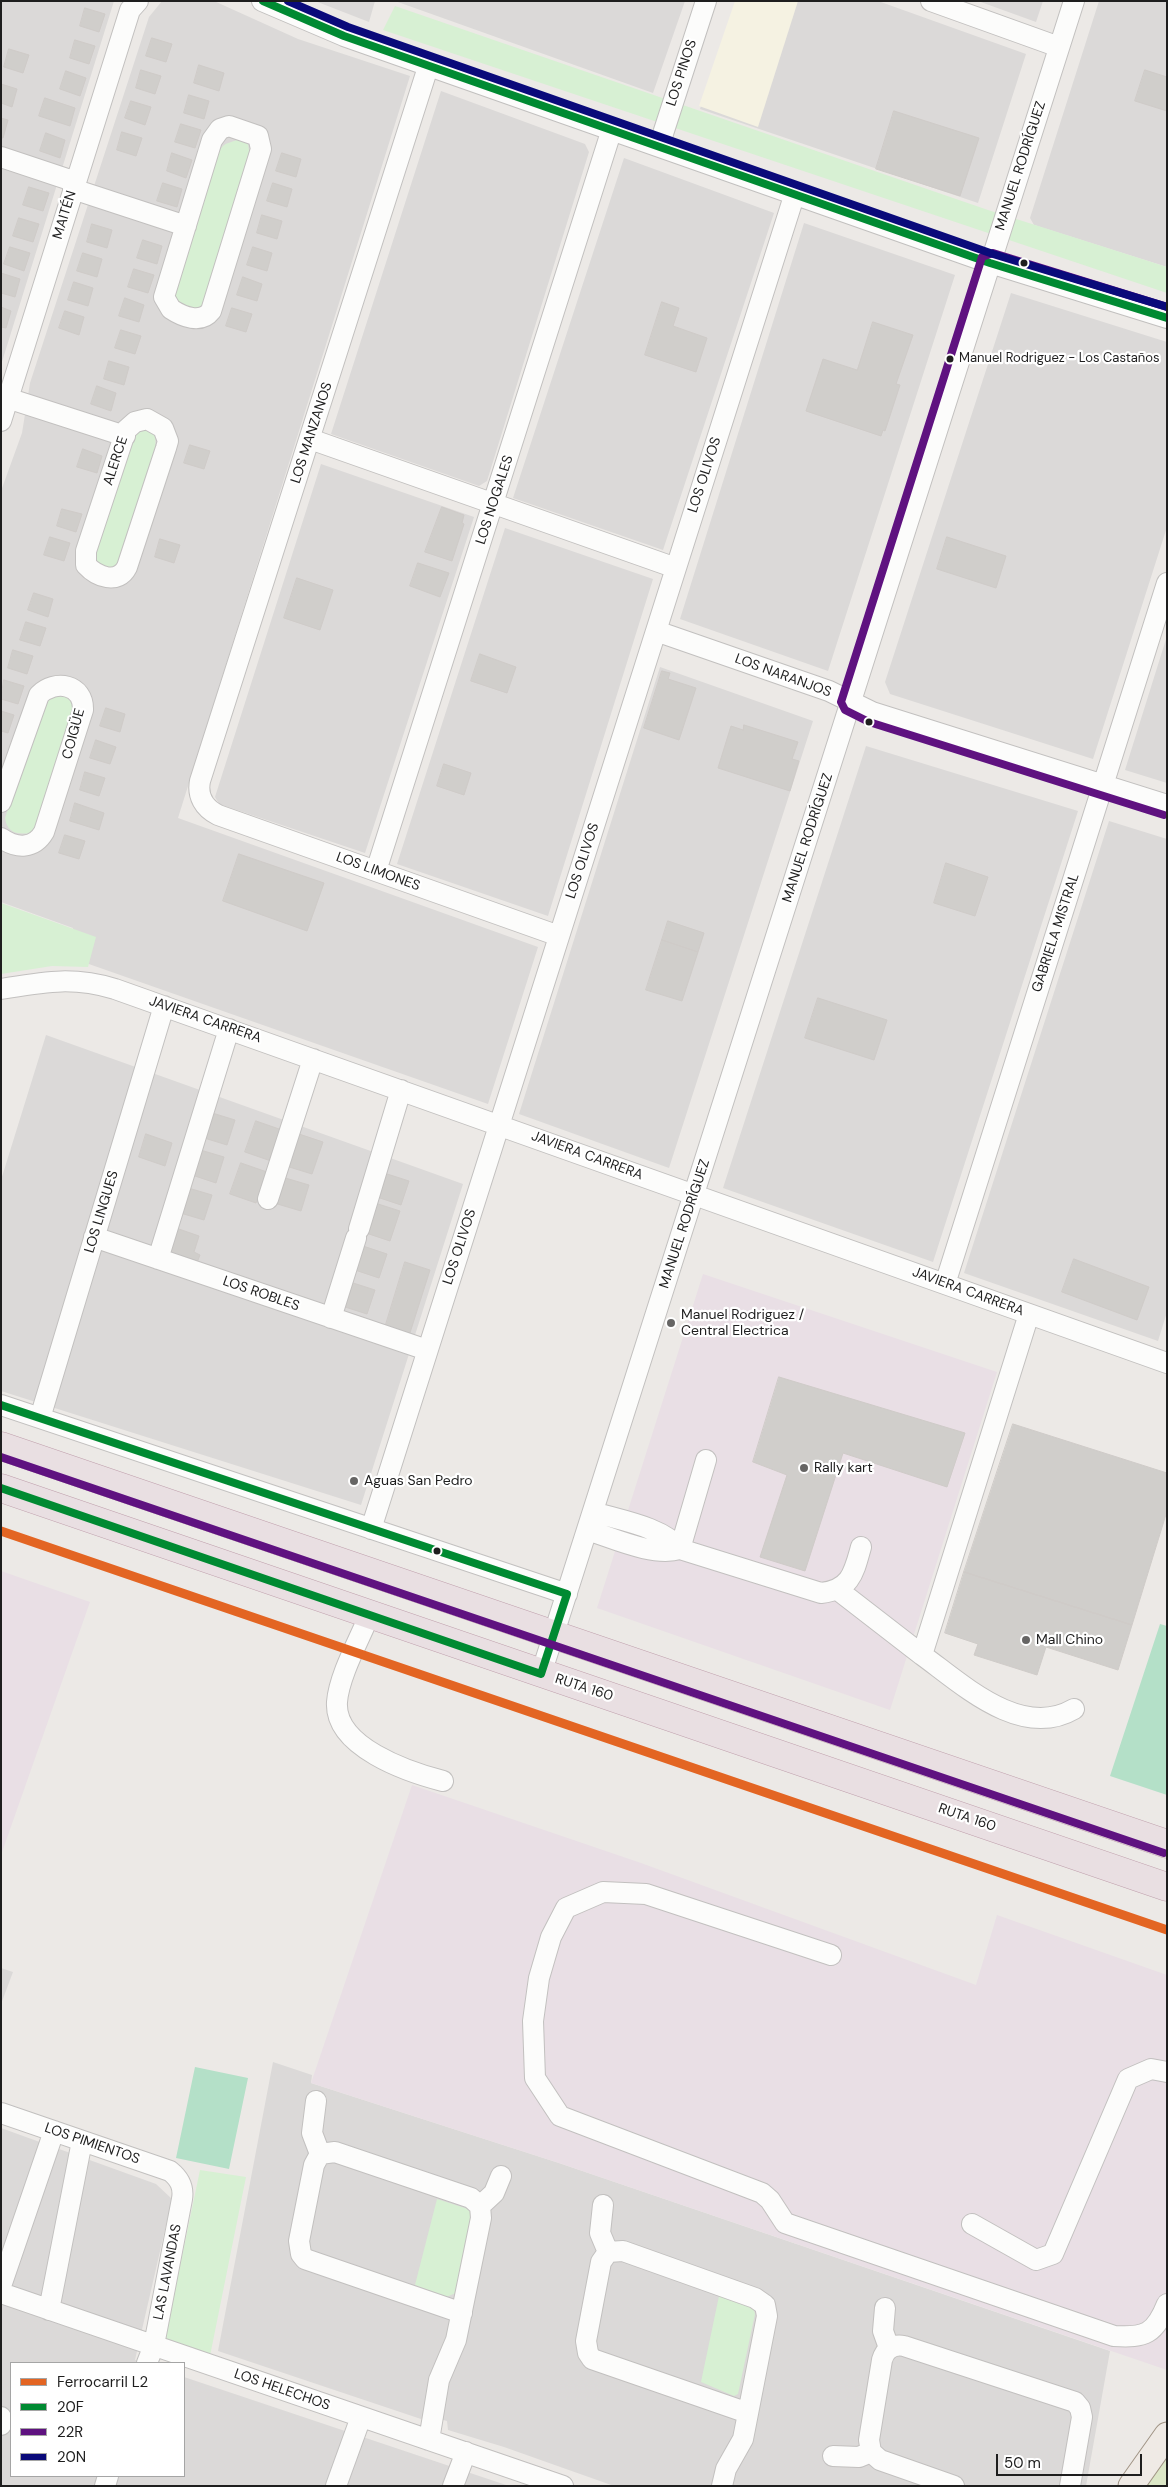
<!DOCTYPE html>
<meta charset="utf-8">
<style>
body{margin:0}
#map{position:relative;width:1168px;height:2487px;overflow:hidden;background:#ece9e6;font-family:"DM Sans",sans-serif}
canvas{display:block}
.frame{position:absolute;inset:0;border:2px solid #1e1e1e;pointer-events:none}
.legend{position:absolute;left:10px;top:2362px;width:175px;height:115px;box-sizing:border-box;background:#fff;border:1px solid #a5a5a5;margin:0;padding:6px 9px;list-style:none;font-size:15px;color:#1e1e1e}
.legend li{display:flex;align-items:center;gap:10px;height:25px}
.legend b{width:25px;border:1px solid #a5a5a5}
.scale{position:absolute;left:996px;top:2454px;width:146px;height:22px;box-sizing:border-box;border:2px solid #1e1e1e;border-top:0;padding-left:6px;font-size:15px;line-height:18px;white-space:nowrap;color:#1e1e1e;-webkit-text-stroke:4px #fff;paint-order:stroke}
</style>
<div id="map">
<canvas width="1168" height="2487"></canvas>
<div class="frame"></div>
<ul class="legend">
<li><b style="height:6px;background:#e36523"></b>Ferrocarril L2</li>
<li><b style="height:6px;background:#008a32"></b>20F</li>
<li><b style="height:6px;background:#5f1280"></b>22R</li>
<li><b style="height:6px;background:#0a0a7a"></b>20N</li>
</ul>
<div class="scale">50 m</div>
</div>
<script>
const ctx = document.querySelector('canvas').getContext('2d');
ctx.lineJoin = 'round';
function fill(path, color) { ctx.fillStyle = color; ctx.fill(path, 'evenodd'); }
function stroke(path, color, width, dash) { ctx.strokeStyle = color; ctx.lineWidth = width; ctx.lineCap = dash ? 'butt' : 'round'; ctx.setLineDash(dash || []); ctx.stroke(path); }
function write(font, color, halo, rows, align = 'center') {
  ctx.font = font + ' "DM Sans",sans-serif'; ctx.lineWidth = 4.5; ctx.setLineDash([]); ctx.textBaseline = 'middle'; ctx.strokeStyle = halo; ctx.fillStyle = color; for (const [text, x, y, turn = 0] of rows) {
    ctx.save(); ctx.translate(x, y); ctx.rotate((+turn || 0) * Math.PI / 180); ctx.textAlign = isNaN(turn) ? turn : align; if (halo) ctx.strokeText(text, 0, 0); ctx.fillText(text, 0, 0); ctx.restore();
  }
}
fill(new Path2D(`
 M1,1h113l-113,364z
 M162,1h52l84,38 112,37 -232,742 360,129 -50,157 -422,-148 7,-28 -72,-26v-411l21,-58 8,-50 119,-366z
 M315,1h60l-6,21z
 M395,1h290l-32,92z
 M736,1h142l148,53 -48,149 -278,-94z
 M978,1h65l-7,21z
 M1099,1h68v266l-133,-42 -4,-7z
 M441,91l144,53 4,8 -102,329 -8,5 -148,-52z
 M624,158l150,55 -111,337 -150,-52z
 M804,223l151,52 -127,396 -148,-52z
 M1011,293l156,49v185l-74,232 -203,-65 -5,-12z
 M321,464l153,53 -109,336 -146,-49 -4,-7z
 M505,528l148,51 -105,337 -151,-52z
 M1167,636v147l-42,-13z
 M660,667l153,54 -144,447 -150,-54z
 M866,746l212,65 -145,451 -210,-74z
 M1109,821l58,18v473l-9,29 -194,-68z
 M46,1035l417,149 -102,321 -360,-114v-211z
 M1,1968l12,4 -12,32z
 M273,2062l39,13 -1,8 248,80 551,188 -24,135h-472l-110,-39 -56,-17 -1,-9 -22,-6 -4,4 -203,-68z
 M1,2128l155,56 16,15 -37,161 9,3h-133v113h173v-99l325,109h-508z`), '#dbd9d8');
fill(new Path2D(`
 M703,1274l294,98 -107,338 -293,-102z
 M1,1571l89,31 -89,253z
 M412,1785l229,78 335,122 21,-70 170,60v395l-608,-207 -248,-80z`), '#e9dfe5');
fill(new Path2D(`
 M735,1h63l-40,126 -59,-21z`), '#f5f2e2');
fill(new Path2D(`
 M1167,2451v35h-25z`), '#dce7c7');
fill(new Path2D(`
 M395,6l593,204 179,57v26l-784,-263z
 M237,140l11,4 2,13 -48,151 -6,5 -23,-12c8,-31 31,-136 50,-155 3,-3 9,-4 14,-6z
 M135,427l20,3 1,28 -37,106 -12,6 -11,-4 -3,-10z
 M65,692l7,8 2,14 -38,113 -6,6c-14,2 -23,-1 -25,-15l41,-122z
 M1,903l95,34 -8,30 -36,-1 -51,8z
 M200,2170l46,7 -36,179 -45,-18z
 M437,2199l34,11 2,9 -17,74 -10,4 -31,-12z
 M719,2296l34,11 2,7 -17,80 -4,2 -33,-14z`), '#d7f0d3');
fill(new Path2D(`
 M1160,1624l7,2v169l-57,-19z
 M195,2067l53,11 -19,91 -53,-11z`), '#b4e0c8');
const building = new Path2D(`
 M85,8l20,6 -6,18 -19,-6z
 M152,38l20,6 -6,18 -20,-6z
 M75,40l20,6 -6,18 -19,-6z
 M9,49l20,6 -6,18 -19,-6z
 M199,65l25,8 -5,18 -25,-8z
 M141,70l20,6 -6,18 -19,-6z
 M1145,70l22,7v34l-32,-10z
 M66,71l20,7 -6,18 -20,-7z
 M1,84l16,5 -5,18 -11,-4z
 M189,95l20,6 -5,18 -20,-6z
 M45,98l30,10 -5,18 -31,-10z
 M131,101l20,6 -6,18 -20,-7z
 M894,111l85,27 -19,58 -84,-27z
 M1,118l7,2 -5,18h-2z
 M181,124l20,6 -6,18 -20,-6z
 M122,132l20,6 -6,18 -19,-6z
 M46,133l19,7 -5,18 -20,-7z
 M172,153l20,7 -6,18 -19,-7z
 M282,153l19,6 -5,18 -20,-6z
 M163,183l19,6 -5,18 -20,-6z
 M273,183l19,6 -5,18 -20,-6z
 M29,187l20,6 -6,18 -20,-6z
 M262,215l20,6 -5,18 -20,-6z
 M19,218l20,6 -6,18 -20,-6z
 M92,224l20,6 -5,18 -20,-6z
 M143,240l19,6 -5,18 -20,-6z
 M10,247l20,6 -6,18 -20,-7z
 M253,247l19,6 -5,18 -20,-6z
 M83,253l19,6 -5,18 -20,-6z
 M134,269l20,6 -6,18 -20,-6z
 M1,273l19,6 -5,18 -14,-4z
 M243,277l19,7 -5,17 -20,-6z
 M74,282l19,6 -5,18 -20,-6z
 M125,298l19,7 -5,17 -20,-6z
 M662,302l17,6 -6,18 34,12 -11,34 -51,-17z
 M1,307l10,4 -5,17 -5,-1z
 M232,308l20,6 -6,18 -20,-6z
 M65,311l19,6 -5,18 -20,-7z
 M873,322l40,13 -17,49 4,1 -15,46 -2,-1 -2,6 -75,-25 17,-52 34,11z
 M121,330l20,6 -6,18 -20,-6z
 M109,361l20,6 -5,18 -20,-6z
 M97,386l19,7 -5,18 -20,-7z
 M190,445l20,6 -6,18 -20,-6z
 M83,449l19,7 -5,17 -20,-6z
 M442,507l22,8 -2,8 2,1 -12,37 -27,-9z
 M62,509l20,5 -6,18 -19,-6z
 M50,537l20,6 -6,18 -20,-6z
 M947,537l59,19 -10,32 -59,-19z
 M160,539l20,6 -6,18 -19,-6z
 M418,563l31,10 -9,24 -30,-11z
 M297,578l36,12 -13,40 -36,-12z
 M34,593l19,6 -5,18 -20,-7z
 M26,622l20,6 -6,18 -20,-6z
 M13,650l20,6 -6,18 -19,-6z
 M480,654l36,13 -9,26 -36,-12z
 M662,671l8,2 -2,6 28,9 -17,52 -35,-12z
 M4,680l20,6 -6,18 -17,-5z
 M106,708l19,6 -5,18 -20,-6z
 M1,711l13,4 -6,18 -7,-2z
 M744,725l54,17 -6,17 7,2 -9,30 -72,-23 13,-42 12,4z
 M96,740l20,7 -6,17 -20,-6z
 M444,764l27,9 -7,22 -27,-9z
 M85,772l20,6 -6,18 -19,-6z
 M75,803l29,10 -5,17 -29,-9z
 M65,835l20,6 -6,18 -20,-6z
 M239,854l85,29 -17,48 -84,-30z
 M946,863l42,14 -13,39 -41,-13z
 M668,921l36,12 -6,19 -36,-12z
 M662,940l36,12 -16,49 -36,-11z
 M818,998l69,22 -13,40 -69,-22z
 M209,1112l26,8 -8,25 -26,-8z
 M256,1121l26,9 -11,31 -26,-9z
 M296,1133l27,9 -11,32 -26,-8z
 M146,1134l26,9 -7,23 -26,-9z
 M197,1149l27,8 -8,26 -27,-9z
 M241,1163l26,9 -11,31 -26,-9z
 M384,1173l25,8 -8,24 -24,-8z
 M282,1177l27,8 -8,26 -27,-8z
 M185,1187l27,8 -8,25 -27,-8z
 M375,1203l25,8 -10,30 -24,-8z
 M173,1227l26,9 -5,16 6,3 -4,10 -32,-10z
 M363,1246l24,8 -8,24 -24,-8z
 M1074,1259l75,28 -12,33 -75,-28z
 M405,1262l25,8 -22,69 -24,-8z
 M350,1282l25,8 -8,24 -25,-8z
 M779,1377l186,56 -18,54 -104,-34 -38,118 -45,-14 27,-82 -34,-13z
 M1013,1424l154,49v38l-35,114 -168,-53z
 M964,1572l168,53 -14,45 -72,-23 -9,28 -63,-20 4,-11 -33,-11z`);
fill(building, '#d0cecb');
stroke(building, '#cfcbc8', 1);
const minor = new Path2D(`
 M262,1l82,35 646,227 177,55
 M931,1l128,46
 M429,64l-229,717c-3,15 4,27 18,34l341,121
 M229,126l29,10 3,13 -50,162c-10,13 -28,6 -40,-2l-7,-12 48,-157 8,-11z
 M659,146l47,-145
 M1,157l75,25
 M73,189l113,37
 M1,396l124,40
 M147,419l16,9 5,13 -2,7 -39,119c-9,18 -30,10 -41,-2v-14l40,-121 9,-8z
 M1,421l129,-411 8,-9
 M310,439l366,129
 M656,631l173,60 43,21 295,93
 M1,802l38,-107c16,-16 45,-11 44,15l-39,122c-10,17 -27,17 -43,6
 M376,871l236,-742
 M1,989c43,-7 71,-13 114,0l1052,374
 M268,1199l45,-140
 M359,1229l42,-139
 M94,1237l333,113
 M158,1259l71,-230
 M945,1284l222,-701
 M1029,1314l-107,341c40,29 99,85 152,54
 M331,1318l25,-80
 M1,1405l566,189
 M40,1418l124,-412
 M593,1512c26,8 70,15 87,37
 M371,1529l424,-1336
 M587,1530c26,8 66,27 93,19l141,44c30,-3 33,-21 40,-46
 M680,1549l26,-89
 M838,1590l84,65
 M369,1616c-10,24 -30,60 -32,86 -3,45 71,70 106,79
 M541,1674l533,-1673
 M831,1955l-185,-61 -43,-2 -37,16 -15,29 -12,41 -6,43 2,57 25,38 202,77 8,7 15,23 329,113c31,2 41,-2 53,-32
 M316,2101l-4,32 8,21
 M1,2113l169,58c10,8 14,16 12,28l-28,146 -7,18
 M603,2205l-3,28 8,19
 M480,2206l14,-13 7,-17
 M972,2224l64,36 17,-6 75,-175 23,-10 16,3
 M1,2286l53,-155
 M1,2293l562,193
 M885,2308l-2,23 6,17
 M49,2310l33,-169
 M1,2417v8
 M429,2440l10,-60 17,-40 25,-122 -1,-12 -9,-8 -136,-46 -15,2 -6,11 -15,76 2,13 4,5 157,54
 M833,2456l26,1 12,-5
 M105,2486l3,-10
 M336,2486l25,-69
 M453,2486l13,-34
 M722,2486l4,-17 17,-30 24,-123 -2,-11 -10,-7 -132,-47 -15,1 -7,10 -15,79 2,12 4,6 156,54
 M954,2486l-74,-26 -9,-8 -2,-12 13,-80c3,-11 11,-16 22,-14l171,56 5,6 2,9 -12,69`);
const major = new Path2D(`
 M1131,2486l36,-51`);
const highway = new Path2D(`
 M1,1446l1166,398
 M1,1488l1166,399`);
stroke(minor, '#c2c0bf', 22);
stroke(major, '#a09485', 27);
stroke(highway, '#bf9fac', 29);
stroke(minor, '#fcfcfb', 20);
stroke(major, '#efeae5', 25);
stroke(highway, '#e9dfe2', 28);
stroke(new Path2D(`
 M263,1l81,35 646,227 177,55
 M1,1405l566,189 -26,80 -540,-186`), '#008a32', 8);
stroke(new Path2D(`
 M1164,815l-295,-93 -24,-12 -4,-8 141,-445 11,-4 174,54
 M1,1457l1163,396`), '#5f1280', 8);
stroke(new Path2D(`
 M288,1l60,26 645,227 174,53`), '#0a0a7a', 8);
stroke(new Path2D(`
 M1,1531l1166,399`), '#e36523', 9);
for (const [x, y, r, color] of [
 [1024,263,4.5,"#1e1e1e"],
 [950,359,4.5,"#1e1e1e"],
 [869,722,4.5,"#1e1e1e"],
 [671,1323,5,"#666564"],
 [804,1468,5,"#666564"],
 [354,1481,5,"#666564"],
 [437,1551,4.5,"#1e1e1e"],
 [1026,1640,5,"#666564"]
]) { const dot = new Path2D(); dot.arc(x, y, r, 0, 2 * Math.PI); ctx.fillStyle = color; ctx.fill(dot); stroke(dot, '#fff', 2); }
write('13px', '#1e1e1e', '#fff', [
 ["Manuel Rodriguez - Los Castaños",959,359]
], 'left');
write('14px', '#1e1e1e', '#fff', [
 ["LOS PINOS",682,73,-72],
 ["MANUEL RODRÍGUEZ",1021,166,-72],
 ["MAITÉN",65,215,-73],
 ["LOS MANZANOS",312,433,-72],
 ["ALERCE",116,461,-72],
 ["LOS OLIVOS",705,475,-72],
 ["LOS NOGALES",495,500,-72],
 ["LOS NARANJOS",783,676,20],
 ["COIGÜE",74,734,-75],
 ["MANUEL RODRÍGUEZ",808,838,-72],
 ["LOS OLIVOS",583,861,-72],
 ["LOS LIMONES",378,872,20],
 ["GABRIELA MISTRAL",1056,933,-72],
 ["JAVIERA CARRERA",205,1020,19],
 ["JAVIERA CARRERA",587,1156,20],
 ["LOS LINGUES",102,1212,-73],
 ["MANUEL RODRÍGUEZ",685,1224,-72],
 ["LOS OLIVOS",460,1247,-72],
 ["JAVIERA CARRERA",968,1292,20],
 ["LOS ROBLES",261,1294,19],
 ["RUTA 160",584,1688,18],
 ["RUTA 160",967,1818,19],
 ["LOS PIMIENTOS",92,2144,19],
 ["LAS LAVANDAS",168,2272,-79],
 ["LOS HELECHOS",282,2390,19]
]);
write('14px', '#1e1e1e', '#fff', [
 ["Manuel Rodriguez /",681,1315],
 ["Central Electrica",681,1331],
 ["Rally kart",814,1468],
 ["Aguas San Pedro",364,1481],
 ["Mall Chino",1036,1640]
], 'left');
</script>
